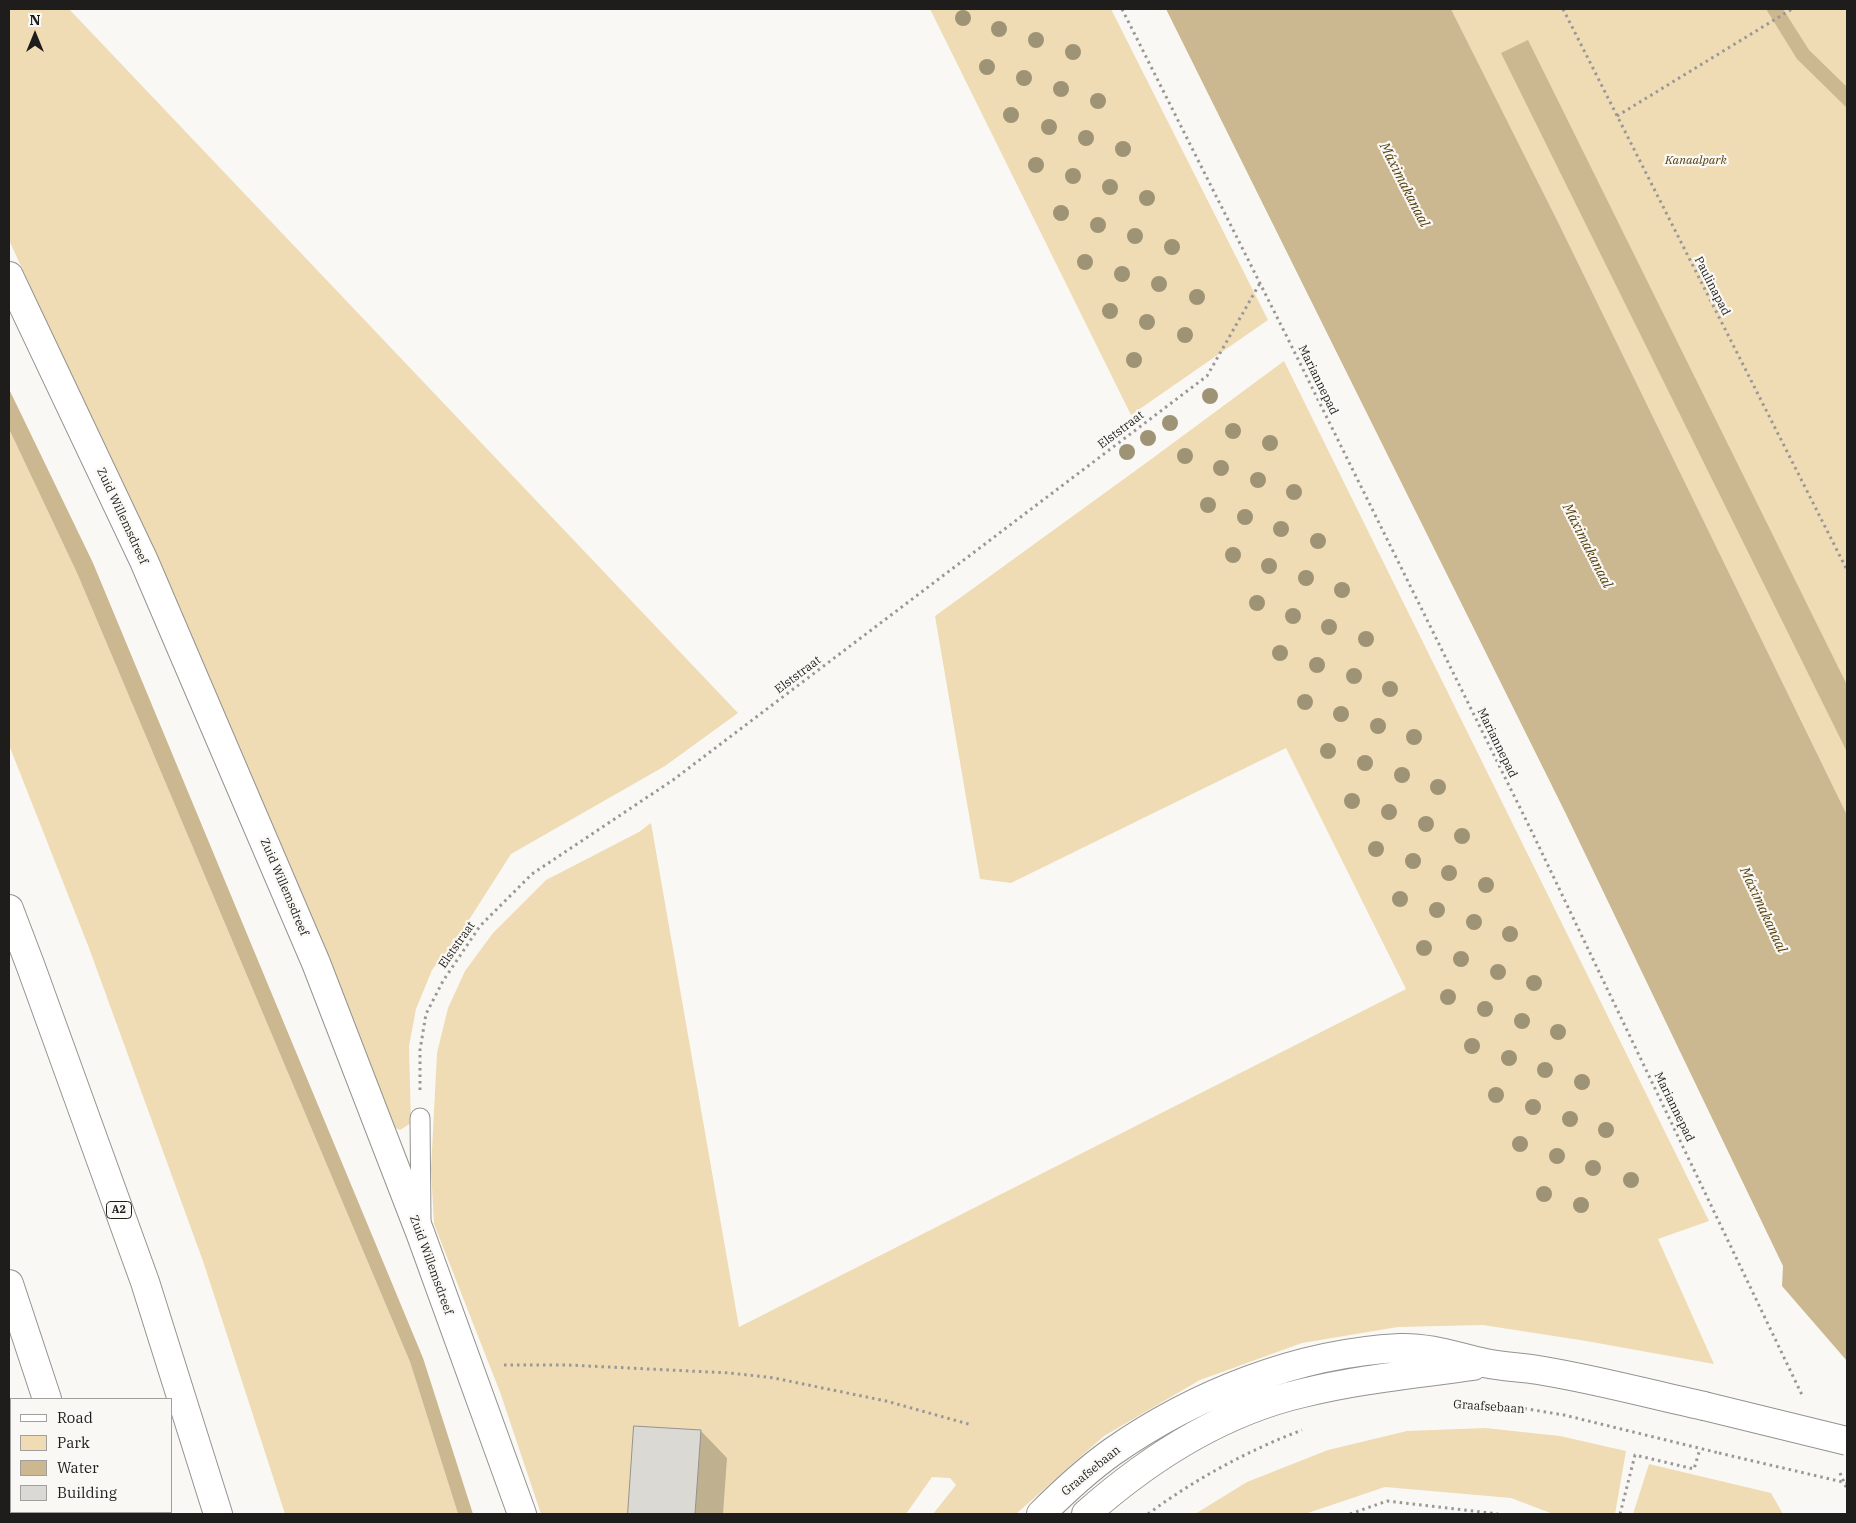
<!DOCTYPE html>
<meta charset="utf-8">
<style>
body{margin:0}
#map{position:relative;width:1856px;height:1523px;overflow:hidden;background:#faf8f4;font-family:"IBM Plex Serif",serif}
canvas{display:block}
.frame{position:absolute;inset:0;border:10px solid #1e1d1c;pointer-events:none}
.legend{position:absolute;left:10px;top:1398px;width:162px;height:115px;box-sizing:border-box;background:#faf8f4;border:1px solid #a2a09e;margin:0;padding:6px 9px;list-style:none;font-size:15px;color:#1e1d1c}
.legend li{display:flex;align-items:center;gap:10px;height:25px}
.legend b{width:25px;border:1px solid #a2a09e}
.north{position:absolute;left:10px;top:10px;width:50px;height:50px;-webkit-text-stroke:4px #faf8f4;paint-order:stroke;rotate:0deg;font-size:14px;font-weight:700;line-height:20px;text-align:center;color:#1e1d1c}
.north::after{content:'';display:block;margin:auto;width:18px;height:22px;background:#1e1d1c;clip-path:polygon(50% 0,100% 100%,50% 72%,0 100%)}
</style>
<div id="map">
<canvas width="1856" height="1523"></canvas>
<div class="frame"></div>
<ul class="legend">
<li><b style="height:6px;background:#fff"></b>Road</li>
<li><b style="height:14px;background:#efdcb4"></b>Park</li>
<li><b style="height:14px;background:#cbb890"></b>Water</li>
<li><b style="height:14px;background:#dbd9d4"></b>Building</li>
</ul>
<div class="north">N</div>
</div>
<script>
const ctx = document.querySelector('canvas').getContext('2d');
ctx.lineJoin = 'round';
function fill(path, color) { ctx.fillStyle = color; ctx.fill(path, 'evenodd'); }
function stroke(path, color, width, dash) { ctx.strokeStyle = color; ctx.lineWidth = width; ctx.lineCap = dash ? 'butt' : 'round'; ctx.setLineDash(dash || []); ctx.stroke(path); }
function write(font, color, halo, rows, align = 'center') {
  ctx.font = font + ' "IBM Plex Serif",serif'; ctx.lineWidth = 4.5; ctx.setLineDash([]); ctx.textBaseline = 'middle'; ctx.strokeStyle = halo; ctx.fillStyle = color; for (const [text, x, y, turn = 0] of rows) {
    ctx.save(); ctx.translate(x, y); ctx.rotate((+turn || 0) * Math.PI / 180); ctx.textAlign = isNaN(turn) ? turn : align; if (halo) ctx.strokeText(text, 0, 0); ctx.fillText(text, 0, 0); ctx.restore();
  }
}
fill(new Path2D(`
 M9,9h60l669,704 -73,53 -154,88 -51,80 -28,36 -16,39 -7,37 2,77 -11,7 -7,-3 -239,-569 -145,-318z
 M930,9h181l157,311 -137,95z
 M1451,9h396v806l-288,-591z
 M1284,361l425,860 -51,18 56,125 -128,-23 -103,-16 -85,2 -96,16 -102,37 -96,56 -88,78h-83l23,-29 -6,-7 -18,-1 -26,37h-365l-41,-122 -66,-168 -3,-55 6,-116 11,-45 17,-37 28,-38 53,-53 93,-48 12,-9 88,504 667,-338 -120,-241 -275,135 -31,-4 -45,-263 211,-153z
 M9,429l68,144 333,789 48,152h-173l-81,-250 -115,-316 -80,-203z
 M1485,1428l75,8 66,15 -11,63h-62l-42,-16 -126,-11 -80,27h-110l52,-32 81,-32 79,-19z
 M1649,1464l122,29 12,21h-150z`), '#efdcb4');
fill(new Path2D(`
 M1166,9h285l108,215 288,591v546l-65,-75 1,-20 -218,-454z
 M1766,9h17l26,41 38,37v21l-50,-49z
 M1528,40l319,645v67l-346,-699z
 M9,389l84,174 330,795 50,156h-15l-48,-152 -333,-789 -68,-144z`), '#cbb890');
fill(new Path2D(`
 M635,1427l66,4 26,27 -4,56h-94z`), '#0003');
const building = new Path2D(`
 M634,1426l67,4 -6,84h-67z`);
fill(building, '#dbd9d4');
stroke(building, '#95938f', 1);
const service = new Path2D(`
 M420,1118l1,103`);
const minor = new Path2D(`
 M9,276l135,285 172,402 105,272 101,279`);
const secondary = new Path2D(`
 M1041,1514c22,-22 46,-44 71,-62 83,-58 186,-99 288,-104 30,-1 57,9 85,15 17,4 35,4 53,7 56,9 111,24 166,36
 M1086,1514c62,-55 135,-102 217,-121 56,-14 113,-19 170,-27`);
const motorway = new Path2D(`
 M9,909l22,58 114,315 73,232
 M9,1284l38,115
 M84,1512v2`);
stroke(service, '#95938f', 21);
stroke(minor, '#95938f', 30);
stroke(secondary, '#95938f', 30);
stroke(motorway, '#95938f', 30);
stroke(new Path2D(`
 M1122,9l166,330 243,491 271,565
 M1563,9l284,561
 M1617,116l175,-107
 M420,1090v-40l6,-36 17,-33 37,-55 52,-52 141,-94 534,-404 53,-93
 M504,1365h64l162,8 44,5 112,23 86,24
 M1453,1404l68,4 43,7 155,38
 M1840,1473l7,16
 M1148,1514c47,-35 99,-63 154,-84
 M1350,1514l37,-13 111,13
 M1620,1514l15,-59 59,14 6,-20`), '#9a9896', 3, [2.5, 4]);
stroke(service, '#fff', 19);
stroke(minor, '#fff', 28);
stroke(secondary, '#fff', 28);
stroke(motorway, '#fff', 28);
const secondaryBridge = new Path2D(`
 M1704,1406l143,35`);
stroke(secondaryBridge, '#95938f', 30, []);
stroke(new Path2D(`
 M1719,1453l128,30`), '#9a9896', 3, [2.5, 4]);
stroke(secondaryBridge, '#fff', 28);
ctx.fillStyle = '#9f9376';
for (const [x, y] of [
 [963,18],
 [999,29],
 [1036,40],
 [1073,52],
 [987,67],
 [1024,78],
 [1061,89],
 [1098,101],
 [1011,115],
 [1049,127],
 [1086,138],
 [1123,149],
 [1036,165],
 [1073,176],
 [1110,187],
 [1147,198],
 [1061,213],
 [1098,225],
 [1135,236],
 [1172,247],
 [1085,262],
 [1122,274],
 [1159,284],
 [1197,297],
 [1110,311],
 [1147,322],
 [1185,335],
 [1134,360],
 [1210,396],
 [1170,423],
 [1233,431],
 [1148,438],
 [1270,443],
 [1127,452],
 [1185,456],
 [1221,468],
 [1258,480],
 [1294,492],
 [1208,505],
 [1245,517],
 [1281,529],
 [1318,541],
 [1233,555],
 [1269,566],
 [1306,578],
 [1342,590],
 [1257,603],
 [1293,616],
 [1329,627],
 [1366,639],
 [1280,653],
 [1317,665],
 [1354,676],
 [1390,689],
 [1305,702],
 [1341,714],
 [1378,726],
 [1414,737],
 [1328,751],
 [1365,763],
 [1402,775],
 [1438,787],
 [1352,801],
 [1389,812],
 [1426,824],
 [1462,836],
 [1376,849],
 [1413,861],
 [1449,873],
 [1486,885],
 [1400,899],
 [1437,910],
 [1474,922],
 [1510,934],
 [1424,948],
 [1461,959],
 [1498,972],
 [1534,983],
 [1448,997],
 [1485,1009],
 [1522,1021],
 [1558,1032],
 [1472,1046],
 [1509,1058],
 [1545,1070],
 [1582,1082],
 [1496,1095],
 [1533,1107],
 [1570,1119],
 [1606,1130],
 [1520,1144],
 [1557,1156],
 [1593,1168],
 [1631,1180],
 [1544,1194],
 [1581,1205]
]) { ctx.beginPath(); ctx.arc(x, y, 8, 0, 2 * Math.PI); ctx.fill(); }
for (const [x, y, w] of [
 [119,1210,25]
]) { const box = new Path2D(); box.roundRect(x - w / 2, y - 8.5, w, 17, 4); ctx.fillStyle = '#faf8f4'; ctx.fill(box); stroke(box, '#1e1d1c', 1); }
write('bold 11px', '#1e1d1c', null, [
 ["A2",119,1210]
]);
write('italic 12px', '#55410f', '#faf8f4', [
 ["Kanaalpark",1696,161]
]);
write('12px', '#1e1d1c', '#faf8f4', [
 ["Paulinapad",1712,286,63],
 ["Mariannepad",1318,380,64],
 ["Elststraat",1121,430,-37],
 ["Zuid Willemsdreef",122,516,65],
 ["Elststraat",798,675,-37],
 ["Mariannepad",1497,743,64],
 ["Zuid Willemsdreef",284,887,67],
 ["Elststraat",457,945,-55],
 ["Mariannepad",1674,1107,64],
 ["Zuid Willemsdreef",431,1265,70],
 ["Graafsebaan",1489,1407,4],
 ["Graafsebaan",1091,1471,-39]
]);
write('italic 14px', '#523e0b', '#faf8f4', [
 ["Máximakanaal",1404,185,63],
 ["Máximakanaal",1587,546,63],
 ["Máximakanaal",1763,910,65]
]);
</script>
